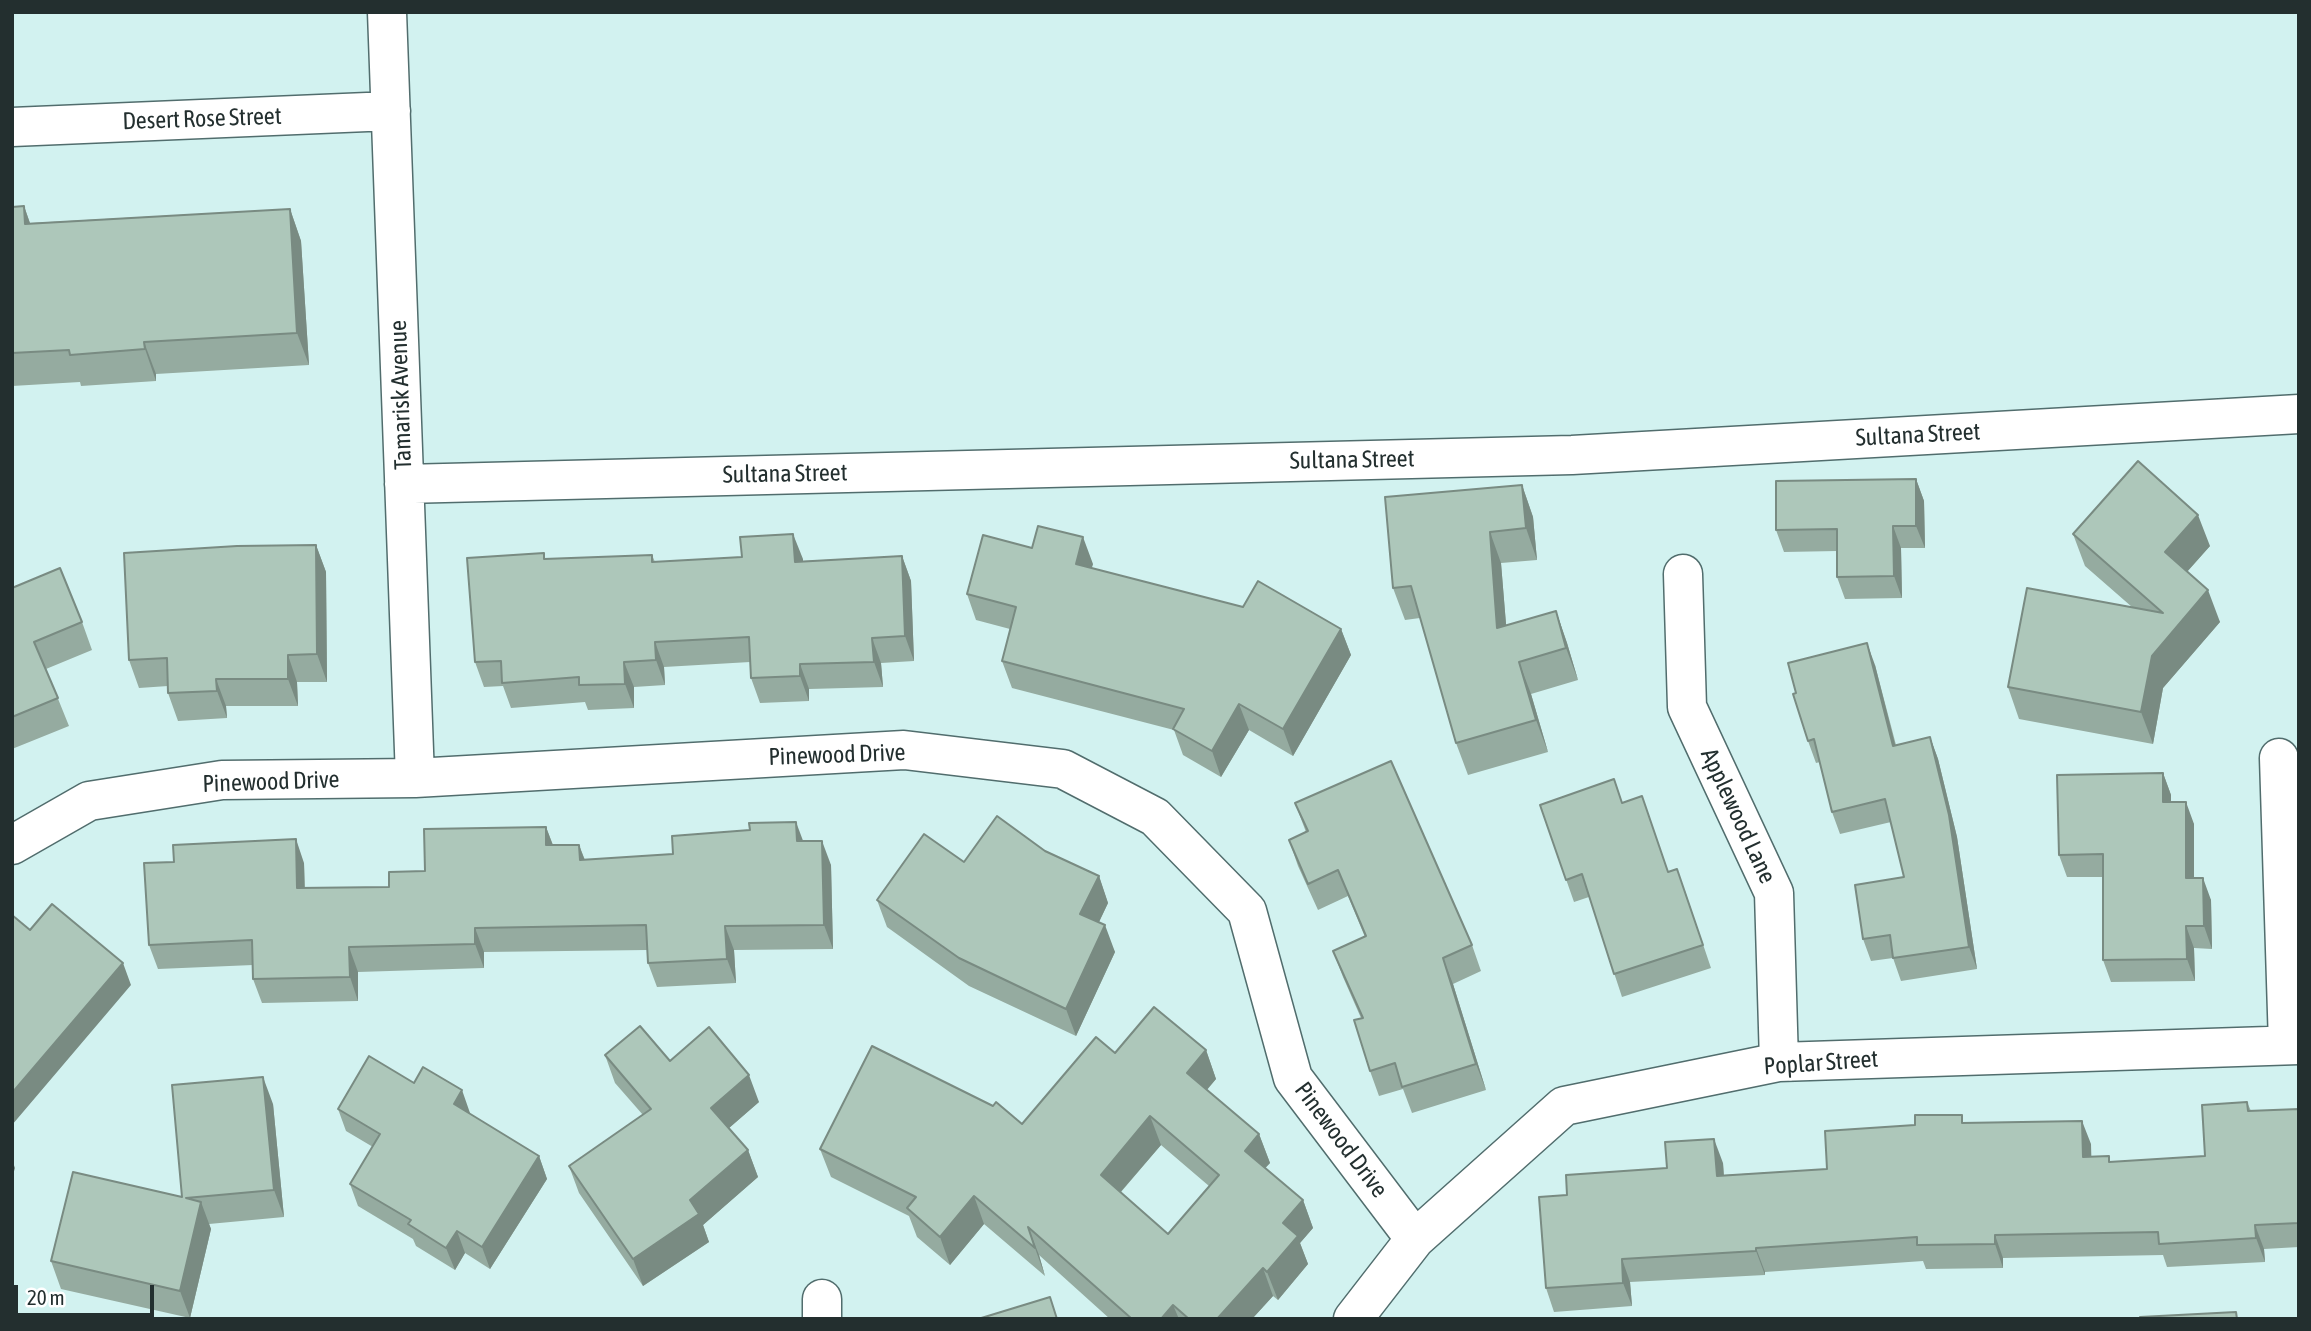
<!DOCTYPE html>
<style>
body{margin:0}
#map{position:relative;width:2311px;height:1331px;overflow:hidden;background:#d2f2f0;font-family:"Asap Condensed",sans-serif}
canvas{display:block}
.frame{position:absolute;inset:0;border:14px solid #232f2f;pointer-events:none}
.scale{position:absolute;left:14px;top:1285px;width:140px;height:32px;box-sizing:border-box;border:4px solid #232f2f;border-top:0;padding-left:9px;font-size:21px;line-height:24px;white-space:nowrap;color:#232f2f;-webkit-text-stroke:5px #fff;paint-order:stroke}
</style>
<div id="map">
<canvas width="2311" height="1331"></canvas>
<div class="frame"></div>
<div class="scale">20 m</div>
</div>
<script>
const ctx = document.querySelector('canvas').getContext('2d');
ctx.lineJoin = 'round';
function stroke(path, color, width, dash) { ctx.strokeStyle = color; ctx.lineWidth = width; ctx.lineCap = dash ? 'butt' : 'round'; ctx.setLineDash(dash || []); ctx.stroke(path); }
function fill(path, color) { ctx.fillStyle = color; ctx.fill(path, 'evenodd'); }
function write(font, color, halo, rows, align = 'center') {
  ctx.font = font + ' "Asap Condensed",sans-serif'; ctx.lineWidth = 5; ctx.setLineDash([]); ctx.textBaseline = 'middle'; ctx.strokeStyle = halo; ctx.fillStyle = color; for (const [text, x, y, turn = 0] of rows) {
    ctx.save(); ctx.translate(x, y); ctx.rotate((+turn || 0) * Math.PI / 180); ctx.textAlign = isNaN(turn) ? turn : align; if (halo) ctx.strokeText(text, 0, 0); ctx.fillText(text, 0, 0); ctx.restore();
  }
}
const street = new Path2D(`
 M387,12l28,766
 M12,127l379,-16
 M404,484l1168,-29 727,-41
 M1683,574l4,133 87,186 5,169
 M2279,758l9,287
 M12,845l77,-44 133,-21 193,-2 489,-28 159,19 92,48 92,94 46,167 122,161
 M822,1319v-20
 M1353,1319l62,-80 149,-133 215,-44 520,-17`);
stroke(street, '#516d6d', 41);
stroke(street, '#fff', 38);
fill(new Path2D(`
 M24,206l6,17 260,-14 11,32 8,124 -153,9v7l-75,5 -1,-4 -68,4v-179z
 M1916,479l8,22 1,47h-24l1,50 -57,1 -8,-22v-26l-53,1 -8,-22z
 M1522,485l11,32 4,43 -36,3 5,62 50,-14 11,32 11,37 -47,14 17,58 -80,23 -12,-32 -36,-125 -15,2 -12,-32z
 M2073,534l137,12 -23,26 33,50 -57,66 -10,56 -134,-25 -11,-32 124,-80 -47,-41z
 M316,545l10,27 1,110h-30l1,24h-72l1,12 -49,3 -10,-28v-7l-29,2 -10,-28z
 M652,555l3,7 148,-3v2l99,-5 9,25 3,80 -33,2 2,24 -74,2v12l-49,2 -9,-25 -1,-16 -86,5 1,18 -31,2v21l-46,2 -3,-8 -74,6 -8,-22 -19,1 -9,-25 71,-103z
 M1093,564l-2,4 152,39 98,22 10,26 -58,101 -44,-26 -28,47 -38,-22 -9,-25 -162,-42 -10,-27 8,-32 -34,-9 -9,-26z
 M12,588l70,34 10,28 -46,19 23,57 -57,23z
 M1875,665l21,80 34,-8 8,22 19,78 20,132 -76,12 -8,-23 -22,3 -8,-22 41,-62 -13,-55 -51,12 -8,-22 -12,-50 -4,1 -8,-22z
 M2163,773l8,22v7l23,22v54l17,22 1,49 -18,-1 1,33 -84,1 -8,-22v-83h-36l-8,-22z
 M1295,803l177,142 9,26 -28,13 33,106 -74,23 -9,-24 -24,7 -9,-25 -9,-53 -18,-41 -10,-26 32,-14 -17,-41 -30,14 -20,-44 -9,-26 17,-8z
 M1623,803l46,69 16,19 26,77 -89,29 -33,-100 -15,5 -34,-97z
 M546,827l7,18h26l6,15 88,-6 130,-13 28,24 2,84 -99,1 2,33 -79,4 -9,-24 -1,-13 -163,2v16l-126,4v29l-96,2 -9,-24v-14l-95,4 -9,-24 155,-82 1,25 84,-1 36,-16z
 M1045,851l54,25 9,27 -9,19 16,30 -39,84 -107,-50 -82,-59 -10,-27 87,-38z
 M1206,1050l10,29 -9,11 52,44 11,29 -5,5 38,32 10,28 -13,15 8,21 -30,36 -5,-4 -21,23h-142l-71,-64 6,21 -61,-52 -34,41 -33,-28 -8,-21 -78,-39 -11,-28 202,-25 93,-71zM1161,1145l48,41 -41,48 -47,-42z
 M605,1055l65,6 89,41 -30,26 19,22 10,27 -55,48 6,17 -66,44 -64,-93 -10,-27 74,-51 -28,-32z
 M414,1083l56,30v1l69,42 8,23 -57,90 -25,-16 -10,17 -39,-24 -3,-7 -55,-33 -8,-22 23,-37 -27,-16 -8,-22z
 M2247,1102l4,9 48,-2v138l-35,2 1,13 -98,5 -4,-12 -160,3v10l-77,1 -3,-8 -158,11v3l-135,7 2,24 -78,6 -8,-24 21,-93 100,-27 56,-5 1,12 103,-6 138,-46 126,21v13l20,5 94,-6z
 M273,1104l11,113 -75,7 2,5 -21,89 -129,-29 -10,-28 131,-64z`), '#95aba0');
fill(new Path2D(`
 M24,206l11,32 -10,-14z
 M290,209l11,32 8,124 -12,-32z
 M144,342l12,32v7l-11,-32z
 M1916,479l8,22 1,47 -9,-22z
 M1522,485l11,32 4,43 -11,-32z
 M2198,515l12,31 -34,38 -11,-32z
 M1893,526l8,22 1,50 -8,-22z
 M1490,532l11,31 8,97 -12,-32z
 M793,534l10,25 1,28 -9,-25z
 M1083,537l10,27 -8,27 -9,-27z
 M316,545l10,27 1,110 -10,-28z
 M902,556l9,25 3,80 -9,-25z
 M2208,590l12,32 -57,66 -10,56 -12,-32 11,-56z
 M1556,611l11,32 11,37 -12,-32z
 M1341,629l10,26 -58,101 -10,-27z
 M872,638l9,25 2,24 -9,-25z
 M655,642l9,25 1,18 -9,-25z
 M1867,643l8,22 26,103 -8,-22z
 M288,655l9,27 1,24 -10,-27z
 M624,662l10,25v21l-9,-24z
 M1519,662l12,32 17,58 -12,-32z
 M800,664l9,25v12l-9,-25z
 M216,679l10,27 1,12 -10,-27z
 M1239,704l10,26 -28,47 -9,-26z
 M1930,737l8,22 19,78 20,132 -8,-22z
 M2163,773l8,22v29l-8,-22z
 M2186,802l8,22v76l-8,-22z
 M796,822l9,24 -8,-5z
 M546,827l9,24 -9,-6z
 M296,839l8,24 1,49 -8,-24z
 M822,841l9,24 2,84 -9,-24z
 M579,845l9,24 -8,-9z
 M1099,876l9,27 -18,38 -10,-27z
 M2203,878l8,22 1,49 -8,-23z
 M1105,925l10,27 -39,84 -10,-27z
 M725,926l9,24 2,33 -9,-24z
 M2186,926l8,22 1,33 -8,-22z
 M475,928l9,24v16l-9,-24z
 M349,947l9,25v29l-8,-24z
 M1443,958l10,26 33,106 -10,-26z
 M123,963l8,22 -119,140v-32z
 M1206,1050l10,29 -19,22 -10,-28z
 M749,1075l10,27 -38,33 -10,-27z
 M263,1077l10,27 11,113 -10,-27z
 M462,1090l8,23 -8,13 -8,-22z
 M1150,1116l11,29 -50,58 -10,-28z
 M2082,1121l9,23 1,37 -9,-24z
 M1259,1134l11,29 -15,16 -10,-28z
 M1714,1139l9,24 2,36 -8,-23z
 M748,1150l10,27 -55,48 6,17 -66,44 -10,-27 57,-59z
 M539,1156l8,23 -57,90 -8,-22z
 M12,1160l3,8 -3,10z
 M974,1196l10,28 -34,41 -10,-28z
 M1303,1200l10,28 -13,15 8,21 -30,36 -11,-28 16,-49z
 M201,1202l10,27 -21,89 -10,-27z
 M2255,1225l9,24 1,13 -9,-24z
 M1028,1227l11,28 6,21 -10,-28z
 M457,1231l8,22 -10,17 -9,-22z
 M1995,1235l8,23v10l-8,-24z
 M1756,1248l9,24v3l-9,-24z
 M1622,1259l8,23 2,24 -9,-23z
 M1263,1268l10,28 -21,23h-35z
 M1173,1305l6,14h-18z`), '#798b82');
const building = new Path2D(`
 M24,206l1,18 265,-15 7,124 -153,9 1,7 -75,6 -1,-5 -57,3v-146z
 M2138,461l60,54 -33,37 43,38 -56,66 -11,56 -133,-25 19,-99 136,25 -90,-79z
 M1916,479v47h-23l1,50 -57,1v-48l-61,1v-49z
 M1522,485l4,43 -36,4 7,96 59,-17 10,37 -47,14 17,58 -80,23 -45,-157 -18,2 -8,-91z
 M1038,526l45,11 -7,27 167,43 15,-26 83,48 -58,100 -44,-25 -27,47 -39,-22 11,-20 -182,-48 14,-54 -49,-13 16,-59 49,13z
 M793,534l2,28 107,-6 3,80 -33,2 2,24 -74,2v12l-49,2 -2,-41 -94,5 1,18 -32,2 1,22 -46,1v-8l-77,6 -1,-22 -26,1 -8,-104 77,-5v6l108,-4v7l90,-5 -2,-20z
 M316,545l1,109 -29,1v24h-72l1,12 -49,2 -1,-35 -38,2 -5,-107 113,-7z
 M60,568l22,54 -48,20 24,56 -46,19v-129z
 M1867,643l26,103 37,-9 19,78 20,132 -76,11 -3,-23 -27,4 -8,-54 49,-8 -19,-78 -53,13 -18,-73 -6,2 -15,-47 3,-1 -8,-30z
 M1391,761l81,184 -29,13 33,106 -74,23 -7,-24 -25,8 -16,-51 9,-2 -30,-67 33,-15 -28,-66 -30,14 -19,-44 19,-9 -13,-28z
 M2163,773v29h23v76h17l1,48h-18l1,33 -84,1v-106l-44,1 -2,-80z
 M1614,779l8,24 20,-7 26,76 9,-3 26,76 -89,29 -32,-100 -16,6 -26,-75z
 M997,816l48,35 54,25 -19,38 25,11 -39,84 -107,-51 -82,-58 47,-66 40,28z
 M796,822l1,19h25l2,84 -99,1 2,33 -79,4 -2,-38 -171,3v16l-126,3 1,30 -97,2 -1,-39 -103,5 -5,-82 30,-1 -1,-17 123,-6 1,49 92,-1v-15l36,-1 -1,-42 122,-2v18h33l1,15 93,-6 -1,-18 78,-6 -1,-7z
 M52,904l71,59 -111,130v-178l18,15z
 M1154,1007l52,43 -19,23 72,61 -14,17 58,49 -20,23 15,13 -31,36 -4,-4 -46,51h-28l-16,-14 -12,14h-29l-104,-92 7,21 -61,-52 -34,41 -33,-29 9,-11 -96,-48 52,-103 121,60 3,-4 26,22 74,-87 19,16zM1150,1116l69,59 -51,59 -67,-59z
 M640,1026l30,35 39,-34 40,48 -38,33 37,42 -58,50 9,14 -66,45 -64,-93 82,-57 -46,-54z
 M369,1056l45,27 9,-16 39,23 -8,14 85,52 -57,91 -25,-16 -11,17 -38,-24 3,-4 -61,-36 30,-50 -42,-25z
 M263,1077l11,113 -88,8 15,4 -21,89 -129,-30 22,-89 109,25 -10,-112z
 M2247,1102l1,9 51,-2v114l-44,2 1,13 -97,6 -1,-12 -163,3v9l-78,1v-8l-161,11v3l-134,8 1,24 -77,5 -7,-91 28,-2 -1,-20 101,-7 -2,-26 49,-3 3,37 110,-7 -2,-38 90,-6v-10h47v8l120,-2 1,36 26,-1v6l96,-6 -3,-51z
 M1050,1297l7,22h-79z
 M2236,1312l1,7h-97v-2z`);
fill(building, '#adc7ba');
stroke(building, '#798b82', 2);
write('24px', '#232f2f', '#fff', [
 ["Desert Rose Street",202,119,-2],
 ["Tamarisk Avenue",401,395,-92],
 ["Sultana Street",1918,435,-3],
 ["Sultana Street",1352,460,-1],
 ["Sultana Street",785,474,-1],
 ["Pinewood Drive",837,755,-2],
 ["Pinewood Drive",271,782,-2],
 ["Applewood Lane",1738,816,65],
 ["Poplar Street",1821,1063,-4],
 ["Pinewood Drive",1341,1140,53]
]);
</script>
